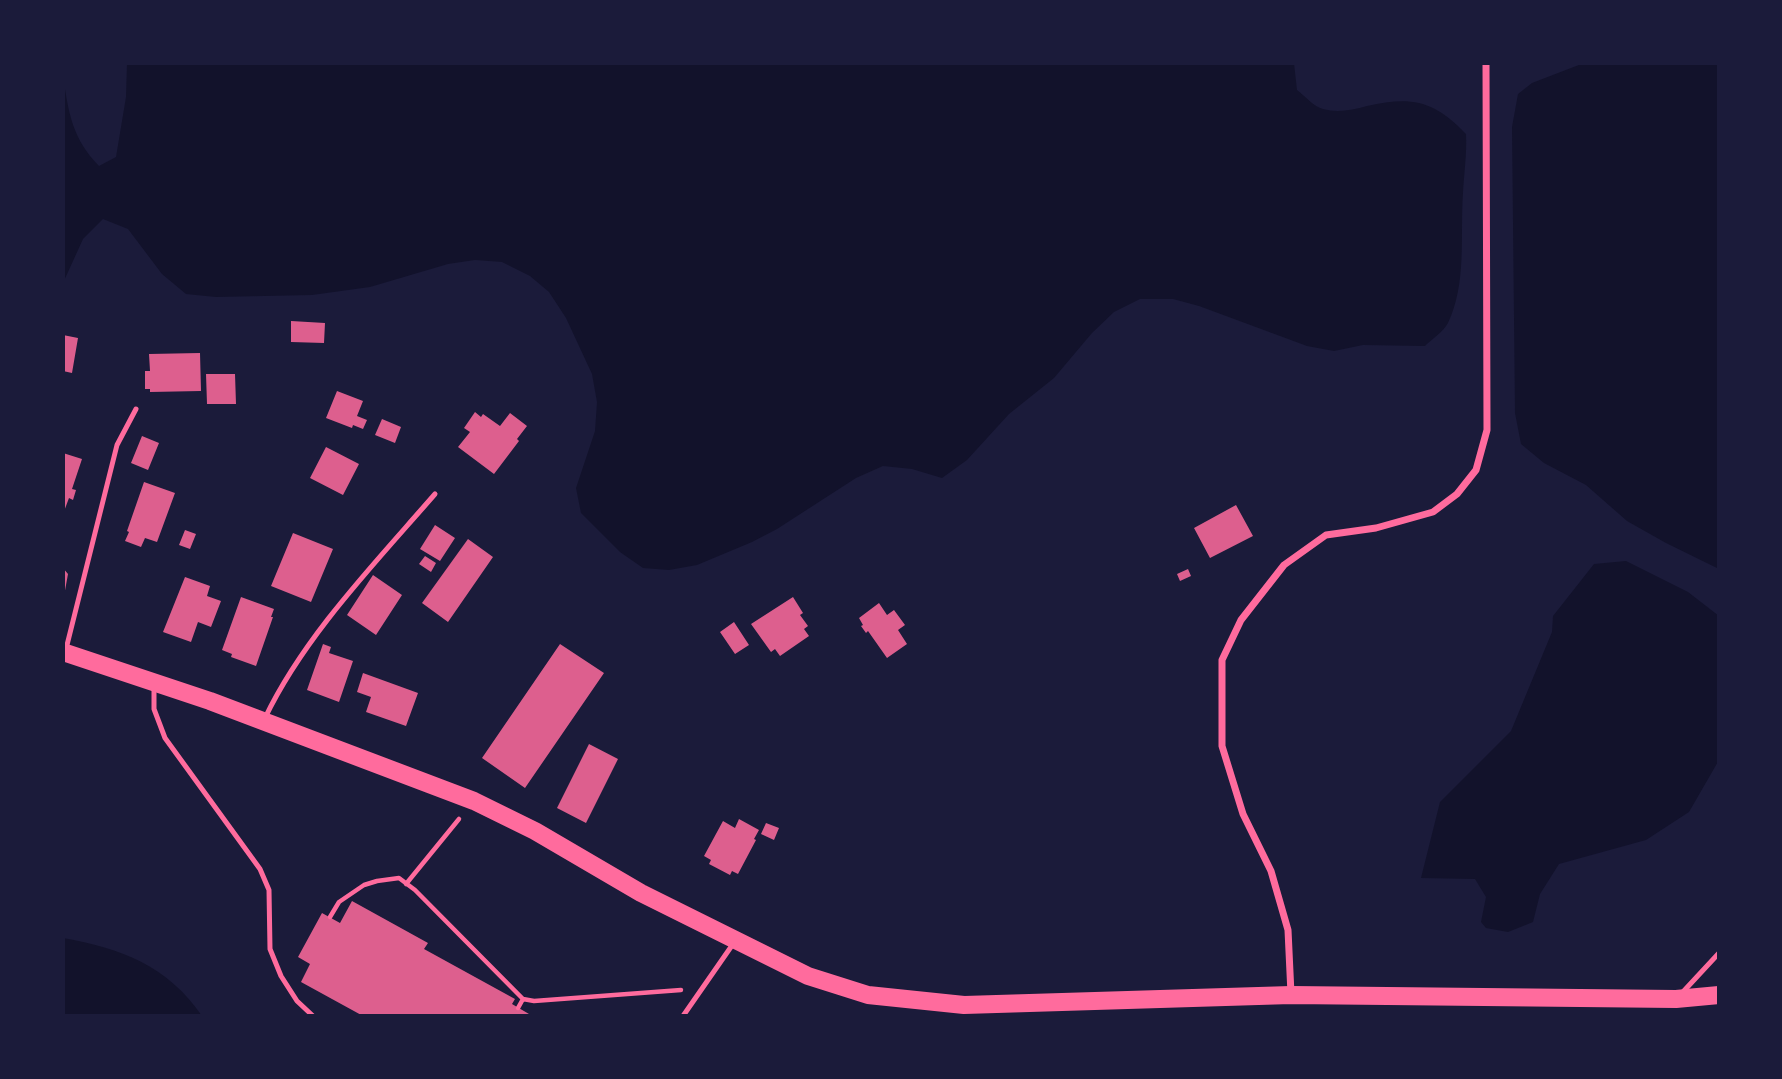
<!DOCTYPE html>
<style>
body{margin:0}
#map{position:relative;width:1782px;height:1079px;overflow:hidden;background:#1b1b3a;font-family:Inter,sans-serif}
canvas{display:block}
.frame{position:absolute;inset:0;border:65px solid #1b1b3a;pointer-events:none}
</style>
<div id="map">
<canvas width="1782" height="1079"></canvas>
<div class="frame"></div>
</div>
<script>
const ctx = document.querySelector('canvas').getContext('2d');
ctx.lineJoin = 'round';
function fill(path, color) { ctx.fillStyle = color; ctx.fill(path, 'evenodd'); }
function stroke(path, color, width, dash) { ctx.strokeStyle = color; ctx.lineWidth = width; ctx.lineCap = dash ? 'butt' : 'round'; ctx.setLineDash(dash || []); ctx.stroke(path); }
fill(new Path2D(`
 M127,63h1167l3,27c8,6 17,17 26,19 15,4 29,1 44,-3 44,-10 67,-6 99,28 1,20 -2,39 -3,59 -3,43 4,90 -15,130 -5,9 -16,16 -23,23l-62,-1 -29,6 -27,-5 -108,-40 -26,-7h-33l-26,13 -22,21 -38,45 -45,36 -42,46 -25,18 -30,-9 -29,-3 -27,12 -79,51 -25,13 -55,23 -28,5 -26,-2 -23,-16 -39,-39 -5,-25 19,-57 2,-29 -5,-28 -26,-56 -17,-26 -19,-16 -28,-14 -27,-2 -27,4 -78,23 -58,8 -96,2 -30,-3 -24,-20 -34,-45 -25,-10 -20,20 -20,44v-206c6,37 9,61 36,89l17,-9 10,-60z
 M1584,63h135v506l-53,-26 -39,-22 -41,-36 -42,-22 -23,-19 -6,-31 -3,-286 6,-33 14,-11z
 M1626,561l62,31 31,24v144l-30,52 -43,28 -87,24 -19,30 -7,28 -25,10 -22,-4 -5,-6 5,-25 -11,-18 -54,-1 19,-76 71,-71 41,-99 1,-16 41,-52z
 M63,938c58,10 105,28 139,78h-139z`), '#12122b');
fill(new Path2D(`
 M291,321l34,2 -1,20 -33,-1z
 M63,335l15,3 -6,35 -9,-2z
 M200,353l1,38 -51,1v-3h-5v-18h5l-1,-17z
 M206,374h29l1,30h-29z
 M337,391l26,10 -6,15 10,4 -4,9 -10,-4 -1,3 -26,-10z
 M475,412l6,5 2,-3 17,12 10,-13 17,13 -10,13 2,2 -25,33 -36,-27 12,-15 -6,-4z
 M382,419l19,8 -6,16 -20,-8z
 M142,436l17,7 -11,27 -17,-7z
 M326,447l33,17 -16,31 -33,-17z
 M63,453l19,6 -10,30 4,1 -3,10 -4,-2 -6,16z
 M144,482l31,11 -18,49 -12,-4 -4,9 -16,-6 4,-9 -2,-1z
 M1236,505l17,31 -43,22 -16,-30z
 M435,525l20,13 -15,23 -20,-12z
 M185,530l11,4 -6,15 -11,-4z
 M293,533l40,16 -22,53 -40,-16z
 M468,539l25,18 -45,65 -26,-19z
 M425,556l11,7 -5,9 -12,-8z
 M63,568l5,6 -4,22h-1z
 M1188,569l3,7 -11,5 -3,-7z
 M373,575l29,20 -26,40 -29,-20z
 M185,577l25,9 -3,10 14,5 -10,26 -13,-5 -7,20 -28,-10z
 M241,597l33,12 -3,8h2l-17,49 -25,-9 1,-3 -10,-4z
 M793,597l10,16 -3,2 8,11 -4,3 5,7 -29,20 -5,-7 -4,3 -20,-28z
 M879,603l8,12 7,-5 11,15 -7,5 9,14 -20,14 -19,-27 -2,2 -5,-7 2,-1 -4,-7z
 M734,622l15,23 -14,9 -15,-22z
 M323,644l8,3 -2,6 24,8 -14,41 -32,-12z
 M560,644l44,29 -79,115 -43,-30z
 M363,673l55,20 -12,33 -40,-14 5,-15 -14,-5z
 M589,744l29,15 -32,64 -29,-15z
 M739,819l20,11 -5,9 2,1 -18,34 -6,-3 -2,4 -21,-11 2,-4 -7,-4 19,-35 12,7z
 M766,823l13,5 -5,12 -13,-6z
 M352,901l76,42 -4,6 91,50 -3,5 17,10 -1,2h-165l-62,-34 9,-18 -12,-7 24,-44 18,10z`), '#dd5f8e');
stroke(new Path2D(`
 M406,884l53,-65
 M330,917l9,-15 25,-17 13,-4 22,-3 16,12 108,109 11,2 147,-11
 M518,1008l5,-9`), '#ff6b9d', 4.5);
stroke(new Path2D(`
 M66,649l51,-204 19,-36
 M154,685v24l11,29 95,131 9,21 1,59 11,27 16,25 16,15
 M265,718c39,-82 111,-156 170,-224
 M1681,994l38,-41
 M683,1016l50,-72`), '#ff6b9d', 5);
stroke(new Path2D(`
 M1291,994l-3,-64 -17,-59 -28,-57 -21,-68v-86l19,-40 43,-55 42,-30 50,-7 57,-16 24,-18 19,-24 11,-40 -1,-367`), '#ff6b9d', 7);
stroke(new Path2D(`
 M63,652l147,49 264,100 61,30 106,62 167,83 60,19 96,10 327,-10 385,4 43,-4`), '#ff6b9d', 18);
</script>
